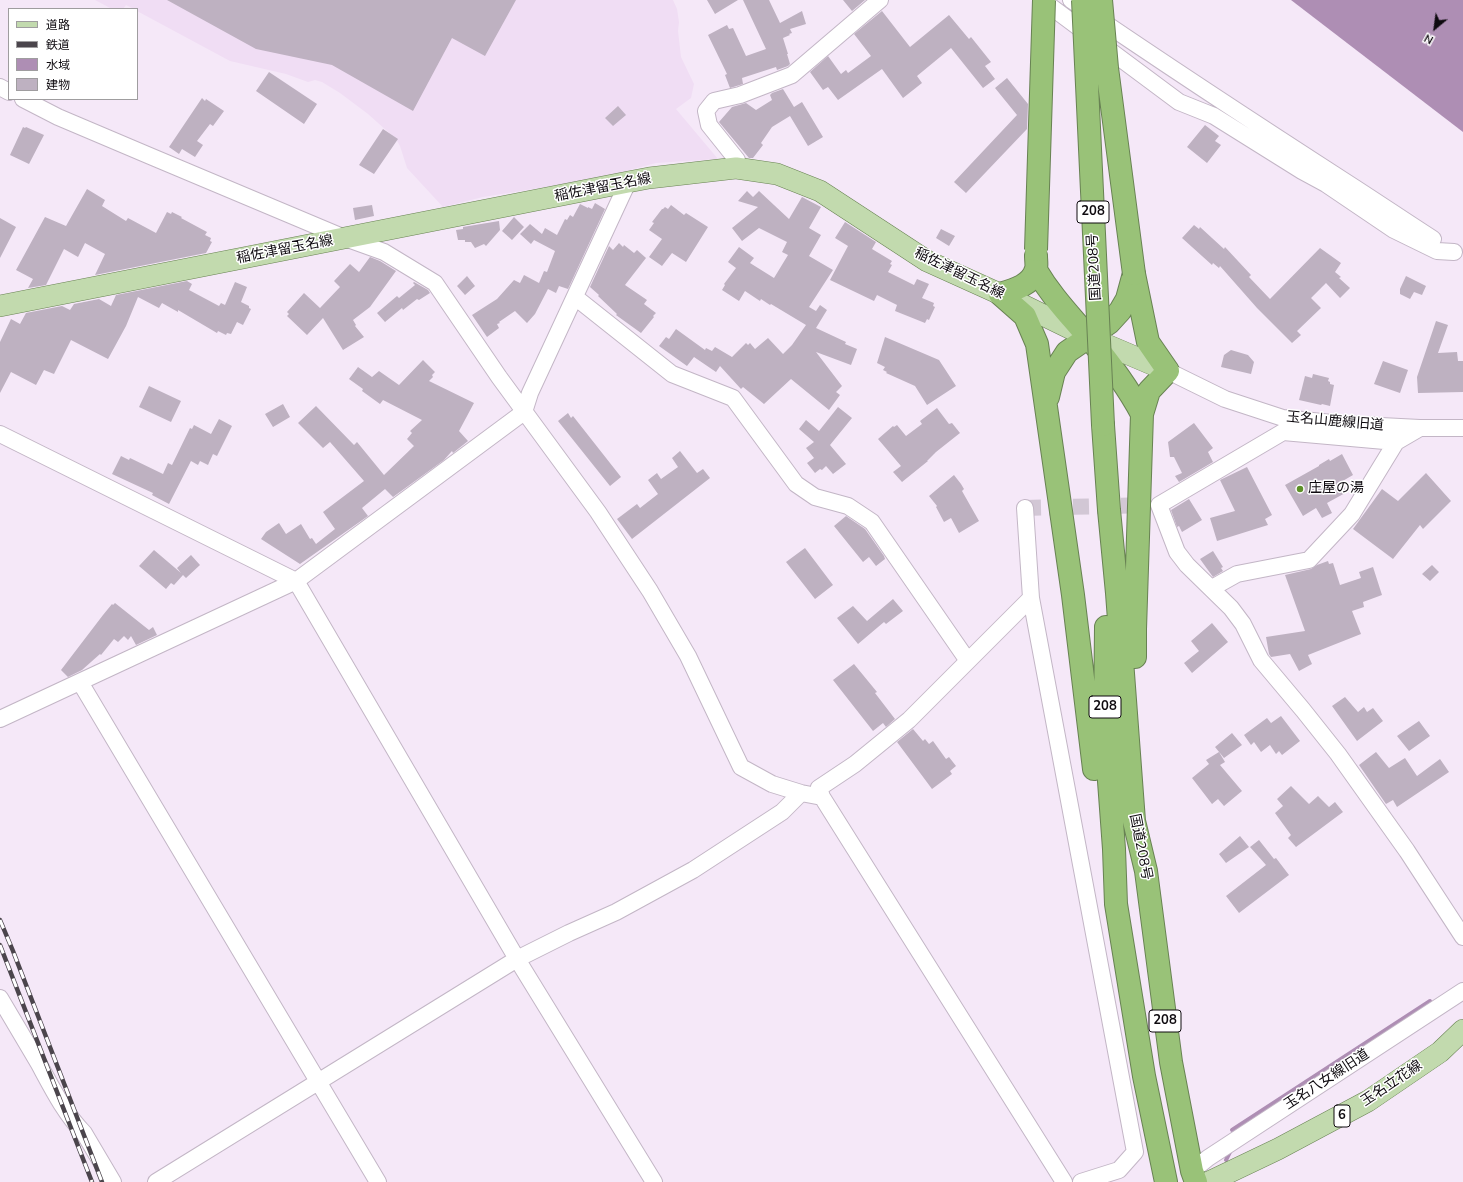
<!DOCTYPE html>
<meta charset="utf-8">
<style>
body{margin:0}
#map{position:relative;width:1463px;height:1182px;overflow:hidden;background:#f5e8f8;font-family:"Nunito Sans","Noto Sans JP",sans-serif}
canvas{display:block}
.legend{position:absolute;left:8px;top:8px;width:130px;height:92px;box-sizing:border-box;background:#fff;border:1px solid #9f9d9f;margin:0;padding:5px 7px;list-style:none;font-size:12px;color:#0e0a0f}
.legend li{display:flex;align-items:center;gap:8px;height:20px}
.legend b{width:20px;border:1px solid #9f9d9f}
.north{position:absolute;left:1415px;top:8px;width:40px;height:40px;-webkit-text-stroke:3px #fff;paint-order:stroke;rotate:209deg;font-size:11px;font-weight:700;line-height:16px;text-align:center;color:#0e0a0f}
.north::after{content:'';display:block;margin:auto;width:14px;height:18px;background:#0e0a0f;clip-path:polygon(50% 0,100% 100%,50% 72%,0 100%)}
</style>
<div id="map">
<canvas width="1463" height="1182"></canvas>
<ul class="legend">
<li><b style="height:5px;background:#c2daae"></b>道路</li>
<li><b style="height:5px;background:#4b454c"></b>鉄道</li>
<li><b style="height:11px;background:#ae8eb4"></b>水域</li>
<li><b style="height:11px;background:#beb1c1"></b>建物</li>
</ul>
<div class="north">N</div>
</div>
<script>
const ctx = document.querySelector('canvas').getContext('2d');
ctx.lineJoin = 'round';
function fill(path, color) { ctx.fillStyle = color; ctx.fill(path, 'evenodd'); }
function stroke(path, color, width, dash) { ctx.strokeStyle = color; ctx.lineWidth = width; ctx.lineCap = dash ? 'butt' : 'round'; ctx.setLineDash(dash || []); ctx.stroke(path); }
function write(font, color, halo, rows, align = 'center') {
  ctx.font = font + ' "Nunito Sans","Noto Sans JP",sans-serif'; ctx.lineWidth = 3; ctx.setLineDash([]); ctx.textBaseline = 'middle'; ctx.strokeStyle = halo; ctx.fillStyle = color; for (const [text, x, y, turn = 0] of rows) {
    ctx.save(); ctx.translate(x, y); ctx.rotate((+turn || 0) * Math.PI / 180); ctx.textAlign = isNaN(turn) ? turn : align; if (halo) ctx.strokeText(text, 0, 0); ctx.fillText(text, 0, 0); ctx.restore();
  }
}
fill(new Path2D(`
 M95,0h578l4,9 2,13 -1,9 3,26 13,27 -3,14 -15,11 42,50 -62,4 -60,16 -113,18 -40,10 -36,-39 -7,-22 -4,-7 -28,-25 -28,-21 -18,-11 -7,-2 -7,2 -22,-8 -56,-13 -93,-50v-2h-3l-8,-4 -3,4h-11z`), '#f0ddf4');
fill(new Path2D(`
 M1291,0h172v132z`), '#ae8eb4');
stroke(new Path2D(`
 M1232,1130l198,-129
 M1226,1160l5,-10`), '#ae8eb4', 4);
fill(new Path2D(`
 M167,0h349l-31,56 -33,-18 -39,73 -81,-46 -76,-16z
 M707,0h31l-23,14z
 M743,0h26l11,23 22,-12 4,13 -16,5 2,4 -3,1 1,1 -7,3 5,16h-1l3,10 -2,2 -11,4 -1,-3 -34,11 1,6 -13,4 -5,-13 2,-1 -19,-39 19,-10 2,4 4,-1 13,28 20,-7z
 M843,0h22l-13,11z
 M882,11l28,36 39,-32 20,24 2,-2 20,25 -6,4 10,13 -12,9 -32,-40 -34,28 5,7 -19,15 -21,-29 -44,31 -10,-13 -5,3 -13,-18 18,-16 13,18 5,-4 2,3 23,-17 -17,-22z
 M269,72l48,32 -13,20 -48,-33z
 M1007,78l21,26 -1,25 -61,64 -12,-11 63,-67 -22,-27z
 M783,89l11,18 8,-5 21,35 -15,9 -18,-30 -18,11 -11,16 2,2 -10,13h-4l-30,-36 13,-15 14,-4 10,7 16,-10 -2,-5 2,-2z
 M202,98l3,3 1,-2 18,12 -11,15 -3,-2 -13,17 6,4 -8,12 -13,-8 -3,5 -10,-7z
 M618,106l8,9 -13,11 -8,-8z
 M1205,125l14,11 -4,5 6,4 -14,18 -20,-16z
 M23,127l2,1 1,-1 18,8 -15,29 -19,-9z
 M383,129l15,10 -24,35 -15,-9z
 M87,189l18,11 -3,6 24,15 2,-3 28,15 11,-21 4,2 1,-2 10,5 -1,1 26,14 -2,3 6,3 -1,3 2,1 -6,11 -111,22 10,-21 -20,-11 -7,14 -14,-8 -18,36 -18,3 5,-9 -17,-9 29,-53 21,9z
 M747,191l6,6 6,-6 30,28 13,-22 19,10 -12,21 12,7 -12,21 24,14 -24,37 7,4 4,-6 7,5 -11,18 30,14 -1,2 12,5 -6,16 -35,-13 26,34 -6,6 4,3 -11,15 -38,-31 -27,25 -21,-17 -2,2 -21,-23 -4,6 -22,-15 -7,9 -28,-20 7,-9 3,2 7,-10 29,21 1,-2 6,3 3,-4 17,10 14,-14 2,2 2,-2 5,6 13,-11 15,16 9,-9 14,-20 -35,-21 -1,1 -9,-6 -1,2 -15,-10 -6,10 -17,-11 3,-5 -1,-1 12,-16 -8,-6 11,-15 15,11 -4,5 24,15 14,-23 -6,-3 5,-10 -28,-14 -17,13 -10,-13 26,-21 -20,-6z
 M595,203l10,6 -37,80 -9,-3 -3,7 -8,-4 -13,25 -8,9 -12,-12 -16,11 1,1 -3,1 2,4 -12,9 -15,-22 25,-16 17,-19 6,3 4,-8 15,8 5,-12 3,1 8,-21 -21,-11 -3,4 -11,-10 10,-10 12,10 3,-6 12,7 8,-16 2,1 3,-5 3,2 7,-13 8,4v-1l4,2z
 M372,205l2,11 -19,4 -2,-12z
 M671,205l13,10 2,-2 22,14 -22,35 -14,-9 -10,13 -13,-9 13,-18 -13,-9 5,-7 -2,-1 10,-13h1l2,-2 3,2z
 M514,217l10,10 -12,13 -10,-9z
 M0,218l16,9 -16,31z
 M499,221l1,9 -14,16 -2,-2 -9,4 -4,-6h-6v-2h-7l-2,-10 7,-1v-2z
 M845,222l31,20 -4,7 20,12 -2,3 2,1 -4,7 26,13 3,-6 12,5 -7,14 12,5 -1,3 2,1 -6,13 -2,-1 -2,4 -30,-12 2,-6 -20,-10 -3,6 -44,-21 18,-34 -13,-8z
 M1194,225l5,4 1,-2 24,22 1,-2 26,28 -2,2 21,22 50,-51 21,15 -6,9 6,5 -2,1 11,10 -10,10 -14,-15 -15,15 10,10 -24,23 4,4 -9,8 -35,-35 -37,-42 -1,2 -6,-5 -1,2 -30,-27z
 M941,229l14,7 -6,10 -13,-8z
 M619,243l4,4 1,-2 10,8 3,-3 9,8 -21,27 22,15 -3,4 12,9 -3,3 1,1 -13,16 -25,-18 1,-1 -19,-18 1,-1 -9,-8 19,-41 4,4z
 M370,257l10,4 16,10 -26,36 -17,13 3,5 -1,1 9,11 -21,13 -20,-32 -16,17 -20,-19 2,-2 -2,-2 17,-19 16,15 20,-21 -6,-6 16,-17 9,8z
 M467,276l8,10 -10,9 -8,-9z
 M1406,276l20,10 -4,9 -8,-3 -4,7 -10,-5v-5z
 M187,281l5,3 -3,6 30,16 2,-3 4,2 10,-23 12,5 -6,15 8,4v2l2,1 -8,16 -6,-3 -6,12 -4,-1 -1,2 -8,-4 -1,2 -39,-23v2l-16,-9 -3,5 -21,-11 -12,29 -18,33 -37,-19 -17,34 -10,-4 -8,15 -25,-13 -11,21v-51l11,-23 9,5 6,-11 36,-7 8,4 4,-6 25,-5 12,7 5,-11z
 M414,282l14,8 2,3 -11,7 -2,-1 -14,11 -1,-2 -17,14 -8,-9 20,-17 2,2 16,-13 -2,-2z
 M1436,321l12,4 -10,28 19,-1 1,9h5v31l-45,1 -1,-16z
 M885,337l54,23 17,26 -29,19 -12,-19 -29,-13 1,-1 -4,-2 2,-3 -8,-4z
 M1231,350l17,5 6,7 -3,12 -30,-7 3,-12z
 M423,360l12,12 -3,3 1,2 -4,4 45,22 -15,28 9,10 -15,12 -1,-2 -8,9 -51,37 -8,-8 -23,19 6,8 -68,48 -39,-25 5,-7 13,-9 7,11 15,-10 9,15 2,-1 4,6 19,-15 -12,-17 41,-31 -34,-39 -7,6 -25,-25 18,-17 38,39 3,-3 27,33 30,-29 -7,-7 5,-6 -2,-2 12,-11 -39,-20 -3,4 -18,-13 1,-2 -14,-10 9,-12 14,10 7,-6 20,14z
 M1383,361l25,9 -8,23 -26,-9z
 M1313,374l16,4 -1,3 2,1v2l4,1 -4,21 -8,-2 -1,1 -22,-5 6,-24 7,2z
 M149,386l32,15 -10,21 -32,-15z
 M283,404l7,13 -17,10 -8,-13z
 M838,407l14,11 -22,27 16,19 -13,10 -7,-8 -4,4 -2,-1 -5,4 -8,-10 7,-5 -8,-10 8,-6 -15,-13 7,-9 13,11z
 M937,408l12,16 3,-1 8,10 -24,19 -9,9h1l-26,21 -9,-10 8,-6 -23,-27 15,-13 1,1 3,-2 9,11 16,-12 -2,-3z
 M568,413l3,5 2,-2 48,61 -11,9 -52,-65z
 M219,419l13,7 -15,30 -4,-2 -5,11 -8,-4 -2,4 -7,-4 -22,43 -17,-9 1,-2 -41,-19 9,-18 8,4 1,-2 33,16 5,-11 4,2 18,-37 2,1 2,-4 17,9z
 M1194,423l19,25 -5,4 5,10 -34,20 -4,-6 7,-3 -8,-16h-4l-2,-15z
 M680,451l17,22 6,-4 7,9 -78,61 -15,-20 20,-15 3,4 18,-14 -10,-14 9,-7 4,6 17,-12 -6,-9z
 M1342,454l11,21 -12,7 6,10 -20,11 5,10 -10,5 -6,-10 -13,8 -18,-31 34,-19v-1l10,-6 1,2z
 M1247,467l25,48 -7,4 3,6 -51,16 -7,-23 25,-7 -15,-31z
 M1426,473l25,28 -28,28 -3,-4 -27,34 -40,-30 29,-40 16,12z
 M954,475l7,9 3,5 -2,2 17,30 -20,12 -8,-15 -7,4 -8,-15 1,-1 -8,-10z
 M1189,499l13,21 -20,12 -3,-6 -2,1 -6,-17z
 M846,516l19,13 19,27 1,3 -9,7 -7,-9 -6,5 -29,-36z
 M805,548l28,37 -18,14 -29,-37z
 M154,550l27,23 -4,-5 14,-13 9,10 -14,13 -3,-3 -9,10 -3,-2 -5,6 -27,-23z
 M1213,551l10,16 -2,1 2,3 -10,6 -13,-18z
 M1328,561l1,3 4,-1 7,22 21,-7 -2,-6 14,-5 9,28 -19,7 1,5 -12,4 9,23 -53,21 4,9 -13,7 -9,-17 -19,3 -2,-3 -3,-17 39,-6 -20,-56 26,-6 6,-4z
 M1432,565l7,7 -9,9 -8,-7z
 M893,599l10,12 -17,13 -2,-2 -26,22 -21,-26 16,-12 14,15z
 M115,603l34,27 4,-3 4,8 -21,10 -5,-9 -3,4 -4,-4 -6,6 -4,-3 -13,16 -1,-1 -18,16 -14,7 -7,-7 42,-55 9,-11 1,1z
 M1212,623l16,19 -36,31 -8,-10 15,-12 -8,-10z
 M854,664l23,28 -2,1 20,26 -9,8 -3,-4 -10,8 -40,-51z
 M1345,697l13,15 6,-5 3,5 6,-4 10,13 -26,20 -25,-35z
 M1281,716l19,25 -18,14 -3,-4 -3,3 -6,-9 -9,7 -7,-10 -3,3 -7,-10 23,-17 4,5z
 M1419,721l11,15 -21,15 -12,-15z
 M913,729l10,12 2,-2 4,5 4,-3 13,18 3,-2 7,9 -6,5 2,3 -20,15 -35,-47z
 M1232,733l10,12 -18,13 -9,-11z
 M1219,752l6,10 -5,3 22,26 -18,15 -6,-7 -6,5 -20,-26 17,-14 -3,-4z
 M1376,752l13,16 16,-10 12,18 23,-17 9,13 -52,35 -4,-7 -7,4 -27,-39z
 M1291,786l18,18 9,-8 11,11 6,-5 8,10 -47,35 -8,-9 3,-3 -16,-22 8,-7 -6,-7z
 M1240,836l9,11 -23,16 -7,-9z
 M1259,840l15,19 2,-1 13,17 -50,38 -13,-17 40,-31 -16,-18z`), '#beb1c1');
stroke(new Path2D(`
 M1025,508l125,-3`), '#d2c7d5', 16, [16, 8]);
const minor = new Path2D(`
 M1042,0l137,102 35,14 88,55 24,13 68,46 43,21 17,1
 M1071,0c92,63 185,124 278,184 28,18 56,37 84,55
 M0,87l9,5
 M23,99l35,18 92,39 195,82 39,14 51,31 64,94 99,135 52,79 38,65 53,111 31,17 29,9 21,4
 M736,168l1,-8 -28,-35 -3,-14 8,-10 26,-6 52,-20 88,-75
 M575,297l97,77 61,24 63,86 19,13 33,9 24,16 96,139
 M1168,371l57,28 58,19 59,6 78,4h43
 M1420,428l-24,14 -113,-10 -124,73 18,47 10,13 44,43 12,16 18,36 42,50 35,44 69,97 56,86
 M0,434l296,147 221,378 137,223
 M1025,508l6,90 104,554 -16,18 -38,12
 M1212,588l25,-14 72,-14 43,-46 44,-72
 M1031,598l-122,122 -54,44 -36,24 3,9 242,385
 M80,682l298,500
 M0,719l296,-138 228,-169 6,-19 98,-211
 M0,998c13,22 26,44 39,66 13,24 26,50 45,69l29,49
 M1192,1171l16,-13 255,-167
 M156,1182l361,-223 52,-26 47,-21 77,-42 89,-58 19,-19`);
const major = new Path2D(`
 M0,306l628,-124 21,-4 87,-10 41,6 43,17 107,70 73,33 88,43 80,34
 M1209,1182l69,-33 90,-48 72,-49 23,-22`);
const highway = new Path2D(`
 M1036,270c16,27 33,44 53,68 20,24 38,48 53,76
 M1134,274l14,68 20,29 -19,20 -7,23 -7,215v28
 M1000,294l25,22 12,28 36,251 21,174
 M1000,294c14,-4 32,-9 36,-25 1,-3 0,-9 0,-13
 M1048,397l6,-25 13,-20 42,-29 11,-12 7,-12 6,-22
 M1103,425l6,85 8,83 17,228 12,50 25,191 21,109 4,11
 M1106,627l-1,100 9,122 2,55 28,172 22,106`);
stroke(minor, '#c3b6c6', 18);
stroke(major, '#688253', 22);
stroke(highway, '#688253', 24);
stroke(minor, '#fff', 16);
stroke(major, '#c2daae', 21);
stroke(highway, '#99c278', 22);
const rail = new Path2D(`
 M0,920l13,31 89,231
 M0,945l92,237`);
stroke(rail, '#4b454c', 4.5);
stroke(rail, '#fff', 3, [9]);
const highwayBridge = new Path2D(`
 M1083,0l20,425
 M1101,0l6,68 27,206
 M1036,250l8,-250`);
stroke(highwayBridge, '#688253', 24, []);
stroke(highwayBridge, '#99c278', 22);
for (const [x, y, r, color] of [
 [1300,489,4,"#5d9028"]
]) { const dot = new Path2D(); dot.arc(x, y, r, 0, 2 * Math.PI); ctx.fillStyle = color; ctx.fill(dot); stroke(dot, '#fff', 1.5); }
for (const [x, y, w] of [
 [1093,212,32],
 [1105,707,32],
 [1165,1021,32],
 [1342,1116,16]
]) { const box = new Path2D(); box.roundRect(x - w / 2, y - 11, w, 22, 3); ctx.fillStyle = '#fff'; ctx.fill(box); stroke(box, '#0e0a0f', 1); }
write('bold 13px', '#0e0a0f', null, [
 ["208",1093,212],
 ["208",1105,707],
 ["208",1165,1021],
 ["6",1342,1116]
]);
write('14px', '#0e0a0f', '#fff', [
 ["稲佐津留玉名線",603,188,-11],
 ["稲佐津留玉名線",285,250,-11],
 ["国道208号",1095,267,-93],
 ["稲佐津留玉名線",959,274,26],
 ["玉名山鹿線旧道",1335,422,5],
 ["国道208号",1140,847,79],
 ["玉名八女線旧道",1327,1080,-33],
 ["玉名立花線",1392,1084,-34]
]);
write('14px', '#0e0a0f', '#fff', [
 ["庄屋の湯",1308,489]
], 'left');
</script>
